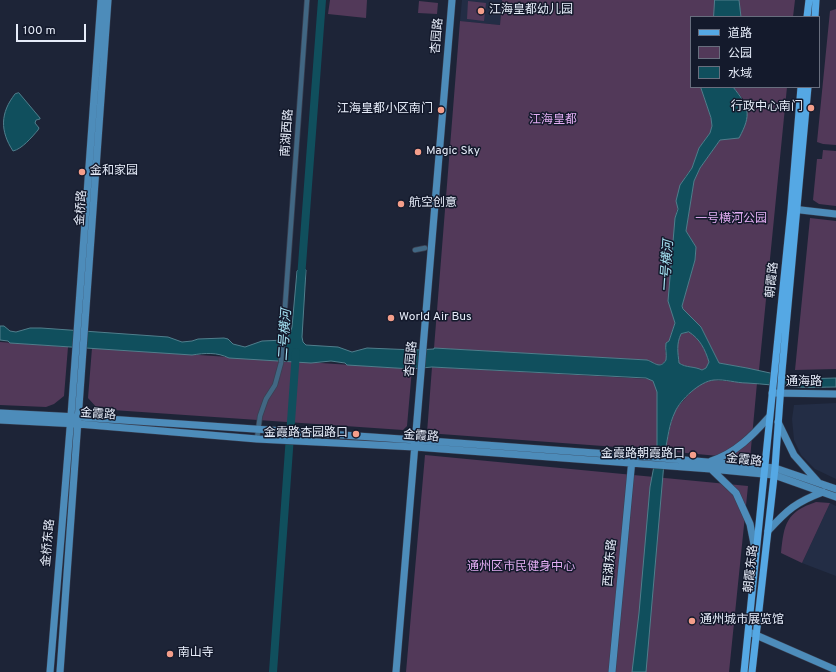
<!DOCTYPE html>
<meta charset="utf-8">
<style>
body{margin:0}
#map{position:relative;width:836px;height:672px;overflow:hidden;background:#1d2437;font-family:Overpass,"Noto Sans SC",sans-serif}
canvas{display:block}
.legend{position:absolute;left:690px;top:16px;width:130px;height:72px;box-sizing:border-box;background:#141a2c;border:1px solid #686e7e;margin:0;padding:5px 7px;list-style:none;font-size:12px;color:#e6ecf9}
.legend li{display:flex;align-items:center;gap:8px;height:20px}
.legend b{width:20px;border:1px solid #686e7e}
.scale{position:absolute;left:16px;top:24px;width:70px;height:18px;box-sizing:border-box;border:2px solid #e6ecf9;border-top:0;padding-left:5px;font-size:12px;line-height:14px;white-space:nowrap;color:#e6ecf9;-webkit-text-stroke:3px #141a2c;paint-order:stroke}
</style>
<div id="map">
<canvas width="836" height="672"></canvas>
<ul class="legend">
<li><b style="height:5px;background:#55a8e4"></b>道路</li>
<li><b style="height:11px;background:#523959"></b>公园</li>
<li><b style="height:11px;background:#104f5d"></b>水域</li>
</ul>
<div class="scale">100 m</div>
</div>
<script>
const ctx = document.querySelector('canvas').getContext('2d');
ctx.lineJoin = 'round';
function fill(path, color) { ctx.fillStyle = color; ctx.fill(path, 'evenodd'); }
function stroke(path, color, width, dash) { ctx.strokeStyle = color; ctx.lineWidth = width; ctx.lineCap = dash ? 'butt' : 'round'; ctx.setLineDash(dash || []); ctx.stroke(path); }
function write(font, color, halo, rows, align = 'center') {
  ctx.font = font + ' Overpass,"Noto Sans SC",sans-serif'; ctx.lineWidth = 3; ctx.setLineDash([]); ctx.textBaseline = 'middle'; ctx.strokeStyle = halo; ctx.fillStyle = color; for (const [text, x, y, turn = 0] of rows) {
    ctx.save(); ctx.translate(x, y); ctx.rotate((+turn || 0) * Math.PI / 180); ctx.textAlign = isNaN(turn) ? turn : align; if (halo) ctx.strokeText(text, 0, 0); ctx.fillText(text, 0, 0); ctx.restore();
  }
}
fill(new Path2D(`
 M462,0h40l-2,25 -40,-4z
 M836,403v76l-21,-10 -14,-14 -7,-15 -2,-21 2,-14z
 M830,503l6,3v70l-34,-13z`), '#232d45');
fill(new Path2D(`
 M330,0h37l-1,18 -38,-4z
 M502,0h213l-1,17h-23v70h10l10,31 1,8 -2,7 -11,15 -7,20 -7,9 -9,37 -7,87 6,22 -6,18 -4,9 1,4v6c-6,10 -12,2 -20,0l-212,-12 26,-327 40,4z
 M739,0h56l-2,17h-52z
 M419,1l19,2 -1,11 -19,-1z
 M468,1l18,2 -2,18 -17,-2z
 M836,9v136l-13,-1 -6,-2 13,-131z
 M733,87h54l-28,283 -1,1 -11,-3 -28,-5 -18,-36 -16,-15 -3,-6 13,-46 1,-13 -10,-16 8,-50 6,-13 20,-28 19,-3 4,-38z
 M823,150l13,1v55l-17,-2 -6,-4 4,-41h5z
 M810,218l26,3v148l-41,1z
 M689,332c11,7 16,17 20,30l-3,6 -4,2c-8,-4 -16,-2 -23,-7 -1,-10 -3,-19 2,-29z
 M0,342l68,5 -4,49 -10,8 -8,3 -46,-2z
 M92,348l320,21 -5,57 -4,4 -305,-21 -10,-11z
 M432,367l218,12 5,4 2,8v59l-230,-17z
 M711,380l46,3 -7,76 -85,-8 6,-28 4,-13 16,-18 9,-8z
 M425,455l323,31 -19,186h-323z
 M816,502l14,1 -28,60 -21,-10c3,-29 5,-41 35,-51z`), '#523959');
const water = new Path2D(`
 M715,0h24l2,17h-27z
 M701,87h32c16,20 19,27 6,51l-19,2 -20,28 -6,13 -8,50 10,16 -1,13 -13,46 1,3 18,18 18,36 28,5 51,11 38,-1v9c-13,0 -27,1 -40,0 -16,-1 -32,-3 -49,-4 -11,0 -22,-4 -33,-3 -14,1 -34,20 -39,32 -6,12 -7,26 -10,39l-19,221h-14l7,-59 11,-126 7,-37v-58l-4,-11 -7,-3 -214,-11 -20,2 -65,-4 -2,-2 -14,-2 -20,2 -82,-5c-12,-6 -24,-5 -37,-3l-182,-12 -2,-2 -8,-1v-14h4l6,5 6,1 14,-4h11l127,9 14,5 10,-1 6,-2 26,-1 4,1 5,5 12,3 17,-6 23,-1 5,-6 2,-7 5,-56 5,-4 4,3 -4,67 1,5 3,3 32,2 14,5 15,-4 48,2 19,-1v-1l213,12c7,2 13,10 19,0 1,-6 -1,-10 0,-17l3,-2 6,-18 -7,-22 7,-83 3,-9 -2,-8 4,-16 12,-17 7,-20 11,-15 2,-7 -1,-8zM689,332c11,7 16,17 20,30l-3,6 -4,2c-8,-4 -16,-2 -23,-7 -1,-10 -3,-19 2,-29z
 M19,93l21,25v1l-4,1 -1,3 4,5 -1,2c-6,7 -16,19 -25,21 -13,-20 -13,-38 2,-57z`);
fill(water, '#104f5d');
stroke(water, '#507e8c', 1);
stroke(new Path2D(`
 M301,278l21,-278
 M273,672l23,-320`), '#104f5d', 8);
const street = new Path2D(`
 M415,250l10,-2
 M257,439l3,-23 6,-17 9,-14 6,-22 26,-363`);
const secondary = new Path2D(`
 M792,209l44,5
 M772,393l64,1
 M0,413l78,4 338,23 234,17 125,11 61,21
 M0,420l78,4 179,15 158,8 296,22 63,6 62,22
 M778,422l16,33 24,27
 M711,461c25,-8 42,-26 58,-44
 M711,469l25,24 14,31 5,25
 M768,531c19,-21 28,-29 55,-39
 M749,632l87,38
 M50,672l21,-256 30,-416
 M60,672l48,-672
 M396,672l56,-672
 M612,672l20,-213`);
const primary = new Path2D(`
 M807,17l2,-17
 M815,17l1,-17
 M744,672l47,-463 10,-122
 M752,672l23,-204 7,-97 26,-284`);
stroke(street, '#394052', 6);
stroke(secondary, '#394052', 8);
stroke(primary, '#394052', 8);
stroke(street, '#416783', 4.5);
stroke(secondary, '#4d8cba', 7);
stroke(primary, '#55a8e4', 7);
for (const [x, y, r, color] of [
 [481,11,4,"#f49e8a"],
 [811,108,4,"#f49e8a"],
 [441,110,4,"#f49e8a"],
 [418,152,4,"#f49e8a"],
 [82,172,4,"#f49e8a"],
 [401,204,4,"#f49e8a"],
 [391,318,4,"#f49e8a"],
 [356,434,4,"#f49e8a"],
 [693,455,4,"#f49e8a"],
 [692,621,4,"#f49e8a"],
 [170,654,4,"#f49e8a"]
]) { const dot = new Path2D(); dot.arc(x, y, r, 0, 2 * Math.PI); ctx.fillStyle = color; ctx.fill(dot); stroke(dot, '#141a2c', 1.5); }
write('12px', '#e6ecf9', '#141a2c', [
 ["江海皇都幼儿园",489,11],
 ["行政中心南门",803,108,"right"],
 ["江海皇都小区南门",433,110,"right"],
 ["Magic Sky",426,152],
 ["金和家园",90,172],
 ["航空创意",409,204],
 ["World Air Bus",399,318],
 ["金霞路杏园路口",348,434,"right"],
 ["金霞路朝霞路口",685,455,"right"],
 ["通州城市展览馆",700,621],
 ["南山寺",178,654]
], 'left');
write('12px', '#e6ecf9', '#141a2c', [
 ["杏园路",438,36,-85],
 ["南湖西路",288,133,-86],
 ["金桥路",82,208,-86],
 ["朝霞路",773,280,-84],
 ["杏园路",412,359,-85],
 ["通海路",804,383],
 ["金霞路",98,415,4],
 ["金霞路",421,437,4],
 ["金霞路",744,461,6],
 ["金桥东路",49,543,-85],
 ["西湖东路",611,563,-85],
 ["朝霞东路",752,569,-84]
]);
write('12px', '#e2adf2', '#141a2c', [
 ["江海皇都",553,121],
 ["一号横河公园",731,220],
 ["通州区市民健身中心",521,568]
]);
write('italic 13px', '#a9e7f8', '#141a2c', [
 ["一号横河",668,266,-86],
 ["二号横河",286,335,-86]
]);
</script>
